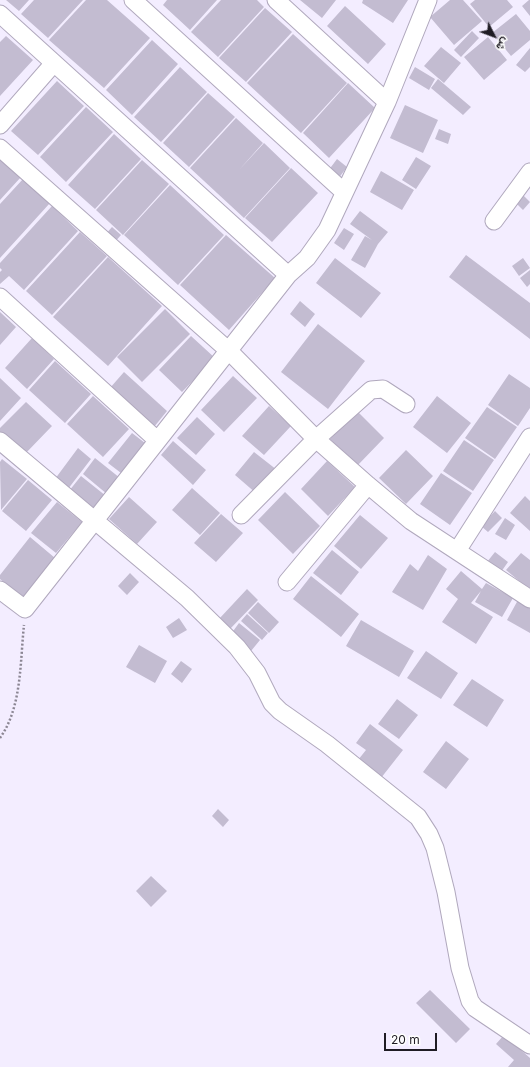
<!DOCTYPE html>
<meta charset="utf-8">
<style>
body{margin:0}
#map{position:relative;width:530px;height:1067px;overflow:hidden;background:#f3edff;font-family:Inter,Vazirmatn,sans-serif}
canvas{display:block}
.north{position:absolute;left:474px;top:16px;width:40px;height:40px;-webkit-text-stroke:3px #fefefe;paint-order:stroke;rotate:132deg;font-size:11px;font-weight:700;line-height:16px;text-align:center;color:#1f1c24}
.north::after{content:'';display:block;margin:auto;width:14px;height:18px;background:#1f1c24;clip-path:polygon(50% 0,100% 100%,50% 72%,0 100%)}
.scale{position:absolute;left:384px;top:1033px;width:53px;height:18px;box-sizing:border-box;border:2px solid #1f1c24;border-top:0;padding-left:5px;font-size:12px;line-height:14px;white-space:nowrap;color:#1f1c24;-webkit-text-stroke:3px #fefefe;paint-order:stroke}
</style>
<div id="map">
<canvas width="530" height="1067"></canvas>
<div class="north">ش</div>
<div class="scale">20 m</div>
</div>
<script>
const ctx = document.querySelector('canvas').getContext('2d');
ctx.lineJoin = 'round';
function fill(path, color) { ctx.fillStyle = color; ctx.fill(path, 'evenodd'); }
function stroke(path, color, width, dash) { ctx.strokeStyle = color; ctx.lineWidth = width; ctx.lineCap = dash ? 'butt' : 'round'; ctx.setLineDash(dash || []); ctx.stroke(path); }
fill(new Path2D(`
 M6,0h23l-10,11z
 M34,0h49l-35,38 -27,-24z
 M86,0h21l43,38 -46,50 -55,-48z
 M167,0h50l-27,30 -27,-25z
 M221,0h36l7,7 -46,50 -27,-25z
 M300,0h36l-14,18z
 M363,0h45l-15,23 -31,-20z
 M450,0h13l19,21 -28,24 -24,-28z
 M475,0h32l6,7 -24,20 -19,-23z
 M529,0h1v16l-8,-10z
 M345,6l41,38 -18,20 -41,-38z
 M265,8l27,24 -46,50 -27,-24z
 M516,14l14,17v9l-19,16 -19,-23z
 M472,31l7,7 -18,19 -7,-7z
 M293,34l54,49 -46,50 -54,-50z
 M6,36l27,24 -33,36v-54z
 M488,37l19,23 -23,20 -20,-23z
 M152,40l26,24 -46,51 -26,-25z
 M441,47l20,16 -17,20 -20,-17z
 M530,48v19l-5,5 -9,-7z
 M180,67l27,25 -46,50 -27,-25z
 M415,67l20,12 -6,11 -20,-12z
 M438,79l33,28 -8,8 -32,-27z
 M57,81l27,25 -46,49 -27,-24z
 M348,83l27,25 -46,50 -26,-25z
 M208,93l27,24 -46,50 -26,-24z
 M405,105l33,15 -15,33 -33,-15z
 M86,107l27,25 -47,50 -26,-25z
 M236,118l27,25 -24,27 25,-27 26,25 -46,50 -54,-50z
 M439,129l12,5 -3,10 -13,-5z
 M114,134l27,25 -46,50 -27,-24z
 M416,157l15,9 -15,23 -14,-9z
 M0,158l21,19 -21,23z
 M337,159l10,8 -9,12 -10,-8z
 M142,160l27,24 -46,51 -27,-25z
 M291,168l27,25 -46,49 -27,-24z
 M381,171l33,19 -12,20 -32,-18z
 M23,179l27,24 -50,55v-54z
 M170,185l54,50 -46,50 -54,-50z
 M521,193l9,9 -7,8 -9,-9z
 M52,206l26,25 -54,59 -15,-14 -9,8v-12l2,-2 -2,-2v-5z
 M360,211l28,21 -10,12 -13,24 -14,-8 14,-24 7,4 -22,-16z
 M112,227l9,8 -7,8 -9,-8z
 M344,228l10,6 -10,16 -10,-7z
 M80,232l27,24 -55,59 -26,-24z
 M226,235l49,43 -46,52 -49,-45z
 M466,255l64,48v36l-81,-62z
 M108,257l54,49 -54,60 -55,-49z
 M335,258l46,35 -20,25 -45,-35z
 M523,258l7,10 -11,8 -7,-10z
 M530,270v14l-3,3 -7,-9z
 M300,301l15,13 -10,13 -15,-13z
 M165,309l25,25 -48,48 -25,-25z
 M0,312l16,15 -16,18z
 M318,324l47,37 -37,48 -47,-37z
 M191,336l24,22 -33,34 -23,-22z
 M32,338l22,21 -27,30 -22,-21z
 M55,361l36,33 -26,29 -36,-33z
 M124,372l43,39 -13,16 -44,-39z
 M509,374l21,14v20l-12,18 -30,-21z
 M233,376l24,22 -33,34 -23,-22z
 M0,378l21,20 -21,23z
 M93,396l36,33 -26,28 -36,-33z
 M437,396l34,27 -24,30 -34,-26z
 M26,402l26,24 -28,29 -24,-22v-5z
 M269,406l22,20 -27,29 -22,-19z
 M487,407l30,20 -22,32 -30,-21z
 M357,411l27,27 -27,28 -27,-27z
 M197,417l18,17 -19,21 -19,-17z
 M132,433l13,10 -24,30 -13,-10z
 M464,440l30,20 -21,31 -30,-20z
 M173,441l33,29 -13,15 -32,-30z
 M78,448l13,11 -23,30 -13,-10z
 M406,450l27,26 -27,28 -27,-26z
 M254,452l23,18 -20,24 -22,-19z
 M95,458l25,20 -13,16 -24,-20z
 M2,459l25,20 -26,31 -1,-48z
 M327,461l28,26 -27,29 -27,-27z
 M441,473l31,20 -22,32 -30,-21z
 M81,476l25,20 -12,15 -25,-20z
 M28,480l24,20 -26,31 -24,-20z
 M192,488l28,25 -20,22 -28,-25z
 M285,492l35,34 -27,28 -35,-34z
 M525,496l5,5v30l-20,-18z
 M129,497l28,25 -20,22 -28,-25z
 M57,502l25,20 -26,31 -25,-20z
 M495,511l7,7 -14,14 -7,-6z
 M221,514l22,19 -27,29 -22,-19z
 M360,515l28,23 -27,31 -27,-23z
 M505,518l10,7 -9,15 -11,-6z
 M30,537l25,21 -32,40 -23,-19v-4z
 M332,550l27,22 -18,23 -28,-22z
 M495,552l13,10 -7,10 -14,-10z
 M521,553l9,7v30l-24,-20z
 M428,555l19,14 -24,41 -31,-18 18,-28 8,7z
 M461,571l21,18 4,-6 27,15 -11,19 -27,-15 6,-11 -10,12 22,14 -17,27 -34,-22 16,-23 -12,-10z
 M130,573l9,9 -12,13 -9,-9z
 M311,576l48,38 -18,23 -48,-38z
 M247,589l11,11 -28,29 -11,-10z
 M518,600l12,7v26l-23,-13z
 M258,602l21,20 -10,11 -21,-20z
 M247,614l21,19 -6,7 -21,-19z
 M179,618l8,12 -14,8 -7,-11z
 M361,620l53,31 -15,26 -53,-31z
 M239,623l21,17 -9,11 -20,-17z
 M139,645l28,16 -12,22 -29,-16z
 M426,651l32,22 -17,26 -34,-21z
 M181,661l11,8 -10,14 -11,-9z
 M472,679l32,21 -17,27 -34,-22z
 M397,699l21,16 -19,24 -21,-15z
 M370,724l33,26 -22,28 -23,-18 8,-10 -10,-7z
 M446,741l23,18 -23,30 -23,-17z
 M218,809l11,11 -6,7 -11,-11z
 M151,876l16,15 -16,16 -15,-16z
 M430,990l40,39 -14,14 -40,-40z
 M504,1035l26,23v9h-22l6,-7 -18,-16z`), '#c3bcd1');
const minor = new Path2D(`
 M133,0l211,192
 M276,0l111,102
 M0,14l288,261
 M0,125l54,-62
 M0,148l229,203 87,88 52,46 43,36 119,78
 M494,221l36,-49
 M0,297l157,143
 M0,441l187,157 50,49 20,26 15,30 8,8 47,33 91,73 11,17 6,14 11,44 14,76 10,33 5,7 55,37
 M241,515l75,-76 55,-49 12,-1 23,15
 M457,551l73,-114
 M287,582l81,-97
 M0,590l25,19 263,-334 19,-17 20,-28 60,-128 41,-102`);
stroke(minor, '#b0a8bd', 19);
stroke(new Path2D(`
 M0,738c22,-31 20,-76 24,-113`), '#8b8693', 2.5, [2, 2]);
stroke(minor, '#fff', 17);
</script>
